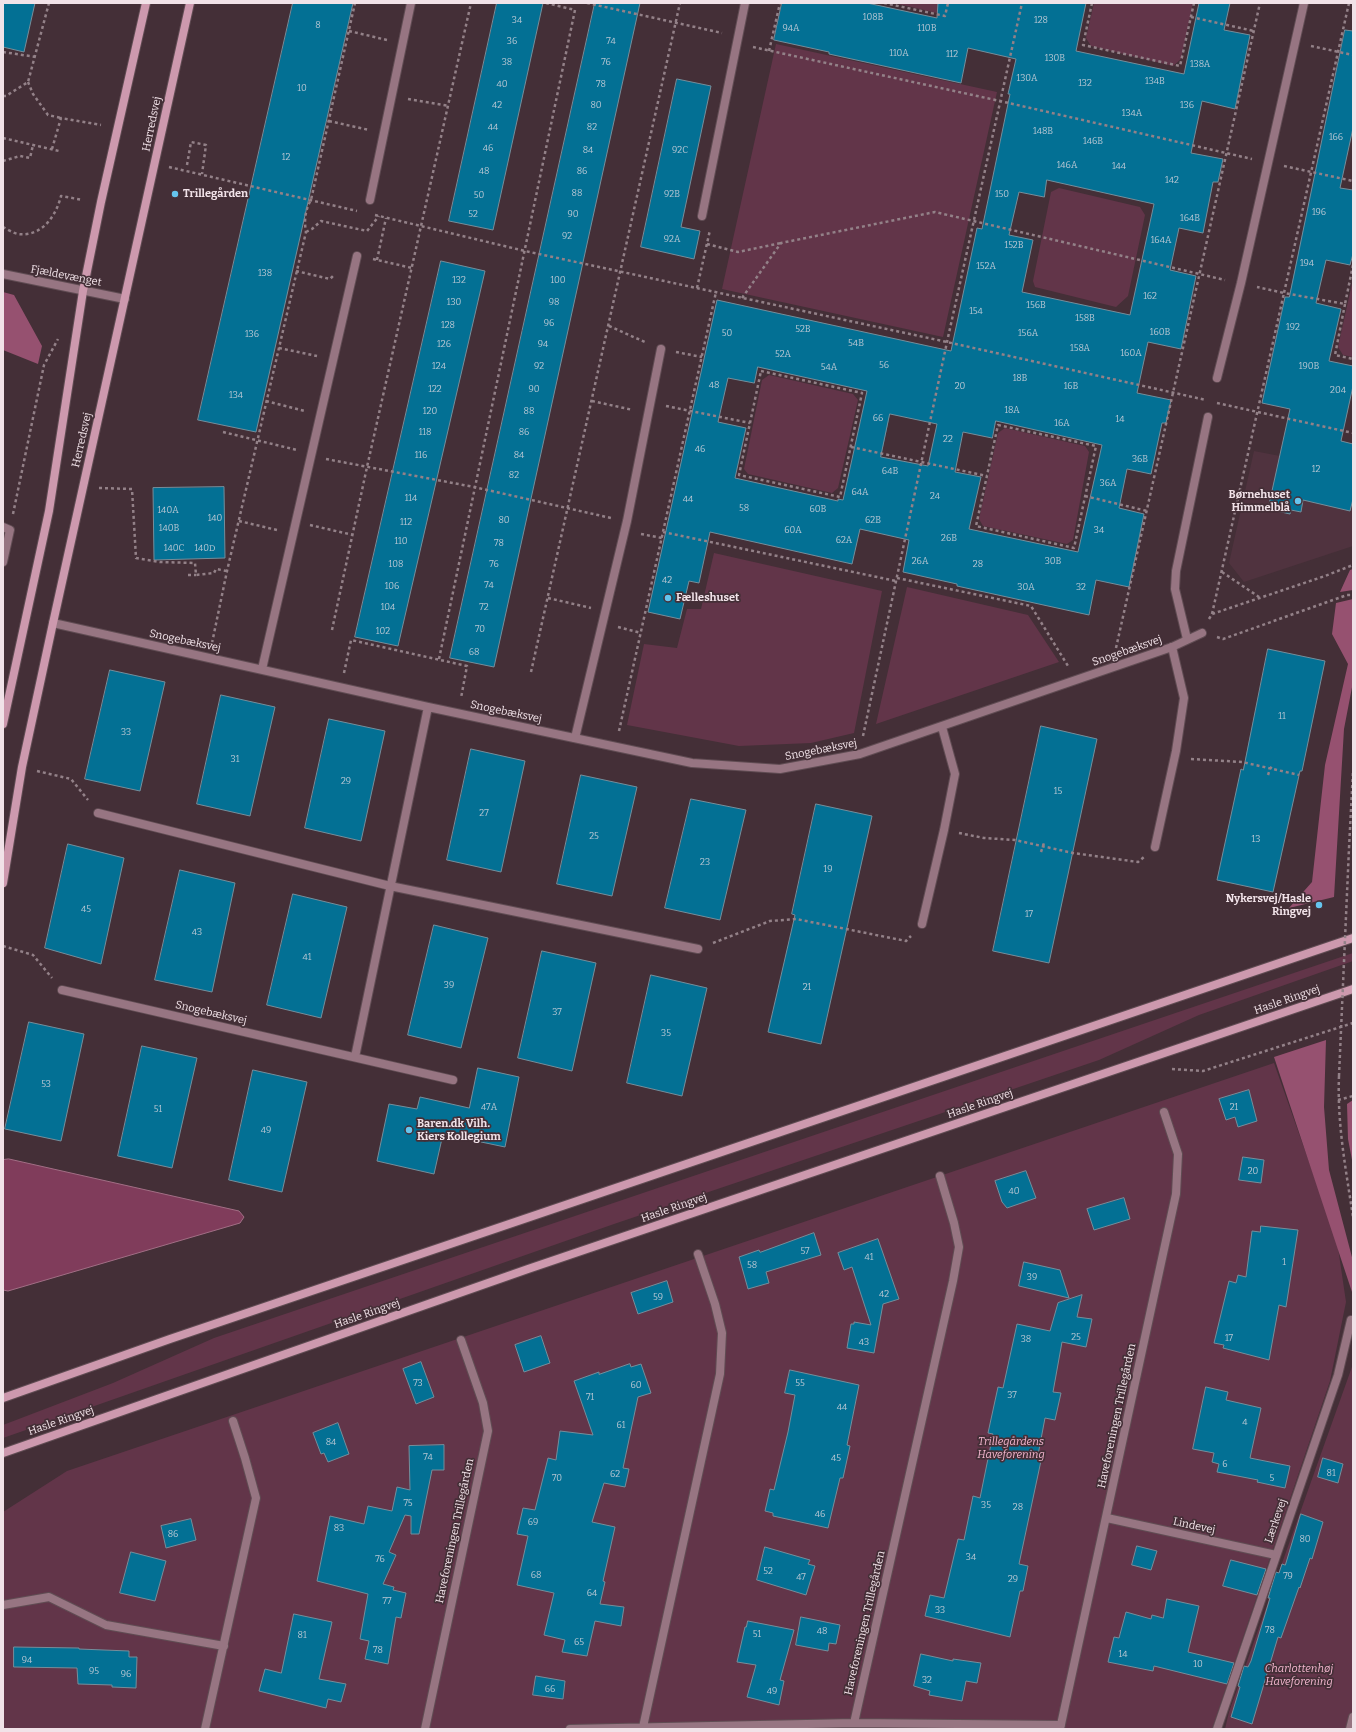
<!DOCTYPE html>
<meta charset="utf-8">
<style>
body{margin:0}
#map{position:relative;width:1356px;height:1732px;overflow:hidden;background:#442f37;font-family:Bitter,serif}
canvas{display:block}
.frame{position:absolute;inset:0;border:4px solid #f1e2e8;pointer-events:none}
</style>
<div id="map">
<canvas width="1356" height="1732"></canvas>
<div class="frame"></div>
</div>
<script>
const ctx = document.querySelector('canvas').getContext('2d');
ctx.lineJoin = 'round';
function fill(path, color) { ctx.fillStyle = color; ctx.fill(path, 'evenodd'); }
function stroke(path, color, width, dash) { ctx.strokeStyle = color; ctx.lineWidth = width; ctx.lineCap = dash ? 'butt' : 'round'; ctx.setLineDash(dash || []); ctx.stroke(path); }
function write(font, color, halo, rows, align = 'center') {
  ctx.font = font + ' Bitter,serif'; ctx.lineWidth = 3.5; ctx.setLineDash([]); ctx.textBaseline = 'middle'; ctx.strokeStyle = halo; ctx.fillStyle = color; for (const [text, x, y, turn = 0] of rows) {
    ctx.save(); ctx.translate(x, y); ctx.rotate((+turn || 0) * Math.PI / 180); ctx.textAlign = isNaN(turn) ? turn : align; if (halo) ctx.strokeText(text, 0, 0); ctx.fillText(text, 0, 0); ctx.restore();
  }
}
fill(new Path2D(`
 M1286,429l67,15v102l-109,36 -15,-19 25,-112 26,5z`), '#50333f');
fill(new Path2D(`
 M894,3h52l-1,3 -8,7z
 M1094,3h99l-12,56 -8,7 -82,-20 -5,-8z
 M776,44l221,48 -54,245 -221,-48z
 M1059,188l81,19 5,8 -17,81 -12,11 -81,-20 -2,-6 18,-89z
 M1353,279v78l-10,-2 -5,-8z
 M769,375l84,19 5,6 -20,88 -6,5 -84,-19 -4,-5 18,-89z
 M1005,428l80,18 4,6 -16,88 -6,4 -84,-18 -4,-7 19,-86z
 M714,553l168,38 -28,142 -43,10 -72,3 -112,-21 17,-81 33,4 10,-39h14z
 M907,587l121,28 31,47 -183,62z
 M1353,953v8l-154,54 -100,45 -485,164 -611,214v-13l110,-42 101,-45z
 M1274,1063l63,178 9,61 -16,79 -118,348h-1209v-217l64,-41z
 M1353,1364v365h-128l4,-17z`), '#623549');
fill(new Path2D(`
 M3,292l11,3 28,51 -4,18 -35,-14z
 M1353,569v21l-13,2 10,-22z
 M1353,599v83l-9,47 -10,168 -45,11 23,-26 13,-117 23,-101 -16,-30 4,-31z
 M1326,1040l-2,67 5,63 24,91v34l-79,-238z
 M1353,1100v65l-5,-26 -1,-35z`), '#965170');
const water = new Path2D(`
 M9,1159l230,52 5,6 -4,6 -232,68 -5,-1v-130z`);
fill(water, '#803c5b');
stroke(water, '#a26e85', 1);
const building = new Path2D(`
 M3,3h32l-11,49 -21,-5z
 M293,3h60l-97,429 -58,-12z
 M497,3h46l-50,227 -44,-9z
 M595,3h45l-146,664 -44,-9z
 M782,3h85l70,15 1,-15h148l-10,48 108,23 15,-71h31l-6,27 26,5 -15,74 -33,-8 -11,52 32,6 -5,23h-5l-10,51 -24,-5 -9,42 26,6 -15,73 -33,-7 -11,51 34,7 -5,23h-4l-11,51 -24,-5 -8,39 25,6 -15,73 -33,-7 -7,35 -132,-29v-2l-54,-12 6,-32 -49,-11 -8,35 -142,-32 -11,51 -10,-2 -9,38 -32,-7 69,-312 234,51 26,-123 5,1 28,-135h-2l8,-35 -48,-11 -7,35 -132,-29v-2l-55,-12zM1047,180l107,24 -24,111 -108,-23 11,-52 -24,-5 10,-43 25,5zM758,367l109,24 -24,109 -5,-1v2l-103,-23 11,-50 -28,-6 10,-44 26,5zM890,414l47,10 -9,42 -47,-9zM996,421l106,24 -24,107 -109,-23 12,-52 -26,-5 8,-40 29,6z
 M1345,30l8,1v97l-13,60 13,2v64l-3,11 -24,-5 -10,43 25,6 -12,52 24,5v20l-12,55 12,3v55l-3,12 -47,-11 -2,12 -10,-2 -1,4 -22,-5 22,-100 -28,-6 23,-106h4z
 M677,79l34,7 -30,141 19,4 -6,28 -53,-12z
 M441,261l44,10 -87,375 -43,-9z
 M224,487l1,71 -71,2 -1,-72z
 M1268,649l57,12 -23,110h-2l-27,121 -56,-12 24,-111 2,1z
 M110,670l55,12 -25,109 -55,-12z
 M221,695l54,12 -25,109 -53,-12z
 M329,719l56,12 -24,110 -56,-13z
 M1041,726l56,13 -48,224 -56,-12z
 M471,749l54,12 -24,111 -54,-12z
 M581,775l56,12 -25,109 -55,-12z
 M691,799l55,11 -26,110 -55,-12z
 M816,804l56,12 -51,228 -53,-12 27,-117 -3,-1z
 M68,844l56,14 -23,106 -56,-16z
 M180,870l55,13 -23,109 -57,-12z
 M293,894l54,13 -26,111 -54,-13z
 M434,925l54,13 -27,110 -53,-13z
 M542,951l54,12 -24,108 -54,-13z
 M651,975l56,13 -25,108 -55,-13z
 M29,1022l55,12 -23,107 -56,-12z
 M142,1046l55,12 -25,110 -54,-12z
 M478,1068l41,9 -14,70 -62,-13 -9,40 -57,-13 12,-57 28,5 3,-12 49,11z
 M253,1070l54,12 -25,110 -53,-12z
 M1249,1090l8,31 -19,6 -3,-10 -9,3 -7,-21z
 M1243,1157l21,3 -3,23 -22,-3z
 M1026,1171l10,27 -29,10 -5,-6 -7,-21z
 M1124,1198l6,21 -36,11 -7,-21z
 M1261,1226l37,4 -12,77 -7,-2 -10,55 -46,-12 1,-3 -10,-2 15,-62 7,2 2,-8 8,2 6,-46 8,1z
 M814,1233l7,22 -55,17 3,11 -21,6 -9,-32 20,-7 1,2z
 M878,1239l21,60 -16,5 -9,49 -27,-5 4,-24h3v-2l17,3 -19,-58 -8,3 -6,-17z
 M1024,1262l36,8 9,28 -50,-12z
 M667,1281l6,21 -35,12 -7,-21z
 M1082,1295l-5,22 15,2 -6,28 -24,-5 -9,50 8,1 -6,27 -10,-2 -7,37 4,1 -23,108 9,2 -5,25h-3l-10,46 -85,-21 5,-21 14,3 14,-59 6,1 9,-44 7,2 13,-64 -5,-1 10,-46 5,1 14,-64 33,7 8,-28z
 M541,1336l9,27 -26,9 -9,-27z
 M421,1362l13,35 -18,7 -13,-35z
 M630,1364l1,3 10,-3 10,29 -13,4 -15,71 6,1 -4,18 -21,-4 -12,39 23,5 -12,54 2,1 -5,22 24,3 -3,19 -26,-5 -8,35 -25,-4 3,-12 -21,-5 10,-42 -37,-8 11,-49 -11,-2 6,-26 12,2 13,-52 8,2 4,-29 33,4 -19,-54 25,-9v2z
 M790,1370l69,15 -12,60 3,1 -7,32h-3l-12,50 -55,-12v-3l-8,-2 5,-22 4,1 14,-58 7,-37 -10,-2z
 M1206,1387l22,5 -2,8 35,8 -11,50 40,8 -5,22 -28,-6 1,-2 -41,-8 2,-8 -7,-2 2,-9 -21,-4z
 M338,1423l11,31 -21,8 -4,-9 -3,1 -8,-21z
 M444,1445v25h-12l-13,64h-8v-18l-6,-1 -16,37 7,3 -13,29 11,3 -1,3 13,3 -5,25 -5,-1 -8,47 -23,-5 4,-18 -9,-2 8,-45 -51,-13 13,-65 34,8 4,-18 24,5 5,-24 13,3 -1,-44z
 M1323,1458l20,6 -5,19 -20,-6z
 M1301,1514l22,8 -11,37 -2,-1 -10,30 -1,-1 -18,51 -3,-1 -26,87 -21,-7 9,-30 -2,-1 6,-20 4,1 3,-6 19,-63h-2l8,-26 3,1 3,-9 3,1z
 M191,1519l5,21 -30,8 -5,-22z
 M1137,1546l20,5 -6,19 -19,-5z
 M765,1547l45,13 -2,4 7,2 -9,29 -49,-15z
 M131,1552l35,9 -11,40 -35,-8z
 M1231,1560l35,9 -9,26 -34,-9z
 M1167,1599l32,7 -11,46 46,11 -7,21 -73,-18 -1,5 -45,-9 6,-25 5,1 7,-26 25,7 1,-4 11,3z
 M294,1614l38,8 -13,57 27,5 -5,18 -13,-3 -2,9 -67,-17 6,-22 16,4z
 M801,1617l39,8 -4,19 -7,-1 -1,8 -32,-6z
 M748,1621l46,9 -14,50 4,1 -5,24 -32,-8 9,-32 -19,-3 8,-35h1z
 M14,1647l65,1v1l50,2v6h8l-1,31 -24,-1v-2l-34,-1 -1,-16 -63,-1z
 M921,1654l32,7v-2l28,4 -4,20 -11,-2 -4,20 -33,-6 1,-4 -16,-5z
 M536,1676l29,5 -2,18 -30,-4z`);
fill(building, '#037094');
stroke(building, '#758e9b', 1);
const lane = new Path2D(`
 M370,200l41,-197
 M702,216l43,-213
 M1217,378l24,-95 63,-280
 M1187,639l-12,-50 1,-18 32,-154
 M262,669l95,-413
 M575,738l52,-217 34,-172
 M1155,847l21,-96 8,-53 -12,-51
 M922,924l22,-94 11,-56 -13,-47
 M1107,1518l169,37
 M3,1605l46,-8 57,28 118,21
 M854,1723l99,-442 6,-34 -5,-24 -14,-47
 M643,1727l77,-353 2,-41 -7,-29 -17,-50
 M205,1729l51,-231 -11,-40 -12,-37
 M425,1729l63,-298 -5,-28 -22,-63
 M570,1729l284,-6 207,2
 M1060,1729l116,-535 2,-40 -14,-42
 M1217,1729l121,-354 13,-55
 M1350,1729l3,-12`);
const street = new Path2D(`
 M3,274l122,25
 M3,527l7,3 -7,32
 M53,623l375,84 264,56 88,6 80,-15 312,-107 30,-14
 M98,813l292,73 308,63
 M62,990l391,90
 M355,1057l73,-350`);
const secondary = new Path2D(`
 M3,724l46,-213 34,-220 18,-89 45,-199
 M3,883l19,-116 31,-144 137,-620
 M3,1398l167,-59 1183,-401
 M3,1453l525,-184 825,-280`);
stroke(lane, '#604c53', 10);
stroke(street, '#604c53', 10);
stroke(secondary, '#604c53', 10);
stroke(new Path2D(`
 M587,3l135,30
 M884,3l61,13 3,-13
 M1092,3l-9,42 97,21 14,-63
 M1349,3l-65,290 61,11 8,-39
 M1191,17l63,14
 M349,31l38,9
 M1311,46l42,9
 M753,47l247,54 252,58
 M769,51l11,-48
 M3,52l33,5
 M28,82l5,12 15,21 13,3
 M3,96h3l22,-14 21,-79
 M408,99l41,7
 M329,121l40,9
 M3,138l56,13
 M52,149l9,-31 40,7
 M3,161l17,-5 10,2 3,-13
 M187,165l4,-23 15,3 -4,29
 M1284,166l69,15
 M169,167l188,44
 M375,215l150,36 422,91 259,58
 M3,227c4,2 10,6 15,7 24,3 38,-18 43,-38l22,4
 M306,232l6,-3 9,-8 46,10 12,-15
 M707,244l31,8 43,-9
 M373,259l39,9
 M377,260l9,-42
 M296,271l34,8 5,-5
 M697,288l13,-58
 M742,298l39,-55 154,-31 290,68
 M1345,304l-10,51 18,4
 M609,326l38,17
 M279,348l38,8
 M676,352l26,5
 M761,371l101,22 -22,104 -101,-22z
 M266,401l39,10
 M592,401l41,9
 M1217,403l136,30
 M666,406l84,17
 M998,425l98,21 -22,102 -98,-22z
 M223,432l74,18
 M851,447l136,29
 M326,459l148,28 137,31
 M99,488l33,1 4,69 24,4 35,1 1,12 18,-2 2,-4 11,2
 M1085,496l62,15
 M13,514l31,-149 14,-26
 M239,521l38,9
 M310,525l43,10
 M663,532l233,49
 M641,534l21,4
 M1222,572l37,25
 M188,575h8
 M897,578l134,28 37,60
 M548,598l43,10
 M1212,614l72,-321 -27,-6
 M1209,619l3,-5 113,-38 28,-11
 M618,627l23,6
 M332,630l35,-163 104,-464
 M1217,637l6,2 124,-44h6
 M212,643l15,-72 79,-339c-2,-11 -1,-22 5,-32l44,-197
 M1116,648l144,-645
 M439,659l136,-649 -29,-7
 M531,672l149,-669
 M344,673l7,-33 116,26 -6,32
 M619,731l97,-439
 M863,736l84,-394 75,-339
 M1191,759l51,3 57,13
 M37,771l34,8 17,21
 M1268,775l2,-6 3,-4
 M959,833l25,5 31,2 58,13 65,9 6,-5
 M1349,848l4,-77
 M1041,852l3,-9
 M713,943l57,-22 26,-2 110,22 5,-5
 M3,946l30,9 19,23
 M1172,1069l31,2 150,-48
 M1339,1076c-2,48 7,94 14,141
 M1338,1100l15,-4`), '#938188', 2.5, [3, 3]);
stroke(lane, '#977582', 8);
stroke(street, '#977582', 8);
stroke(secondary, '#cd99ae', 8);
stroke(new Path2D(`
 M1339,1076l10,-228`), '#938188', 2.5, [3, 3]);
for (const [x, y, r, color] of [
 [175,194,4,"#65c5ee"],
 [1298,501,4,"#65c5ee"],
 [668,598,4,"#65c5ee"],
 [1319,905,4,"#65c5ee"],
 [409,1130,4,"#65c5ee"]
]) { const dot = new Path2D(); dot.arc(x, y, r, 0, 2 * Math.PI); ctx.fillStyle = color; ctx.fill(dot); stroke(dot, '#442f37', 1.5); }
write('9px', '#b6c6d3', null, [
 ["108B",873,17],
 ["34",517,20],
 ["128",1041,20],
 ["8",318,25],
 ["94A",791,28],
 ["110B",927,28],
 ["36",512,41],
 ["74",611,41],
 ["110A",899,53],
 ["112",952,54],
 ["130B",1055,58],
 ["38",507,62],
 ["76",606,62],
 ["138A",1200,64],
 ["130A",1027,78],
 ["134B",1155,81],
 ["132",1085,83],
 ["40",502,84],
 ["78",601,84],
 ["10",302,88],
 ["42",497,105],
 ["80",596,105],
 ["136",1187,105],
 ["134A",1132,113],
 ["44",493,127],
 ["82",592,127],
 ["148B",1043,131],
 ["166",1336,137],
 ["146B",1093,141],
 ["46",488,148],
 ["84",588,150],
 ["92C",680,150],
 ["12",286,157],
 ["146A",1067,165],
 ["144",1119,166],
 ["48",484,171],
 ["86",582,171],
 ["142",1172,180],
 ["88",577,193],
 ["92B",672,194],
 ["150",1002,194],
 ["50",479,195],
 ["196",1319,212],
 ["52",473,214],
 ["90",573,214],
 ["164B",1190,218],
 ["92",567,236],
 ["92A",672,239],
 ["164A",1161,240],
 ["152B",1014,245],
 ["194",1307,263],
 ["152A",986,266],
 ["138",265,273],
 ["132",459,280],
 ["100",558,280],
 ["162",1150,296],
 ["130",454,302],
 ["98",554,302],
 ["156B",1036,305],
 ["154",976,311],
 ["158B",1085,318],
 ["96",549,323],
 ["128",448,325],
 ["192",1293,327],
 ["52B",803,329],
 ["160B",1160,332],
 ["50",727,333],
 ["156A",1028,333],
 ["136",252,334],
 ["54B",856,343],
 ["126",444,344],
 ["94",543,344],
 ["158A",1080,348],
 ["160A",1131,353],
 ["52A",783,354],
 ["56",884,365],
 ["124",439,366],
 ["92",539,366],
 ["190B",1309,366],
 ["54A",829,367],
 ["18B",1020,378],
 ["48",714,385],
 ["20",960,386],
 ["16B",1071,386],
 ["122",435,389],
 ["90",534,389],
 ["204",1338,390],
 ["134",236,395],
 ["18A",1012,410],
 ["120",430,411],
 ["88",529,411],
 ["66",878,418],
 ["14",1120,419],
 ["16A",1062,423],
 ["118",425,432],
 ["86",524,432],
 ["22",948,439],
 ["46",700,449],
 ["116",421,455],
 ["84",519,455],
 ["36B",1140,459],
 ["12",1316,469],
 ["64B",890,471],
 ["82",514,475],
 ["36A",1108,483],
 ["64A",860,492],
 ["24",935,496],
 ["114",411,498],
 ["44",688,499],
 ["58",744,508],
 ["60B",818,509],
 ["140A",168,510],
 ["140",215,518],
 ["80",504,520],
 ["62B",873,520],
 ["112",406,522],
 ["140B",169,528],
 ["60A",793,530],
 ["34",1099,530],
 ["26B",949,538],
 ["62A",844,540],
 ["110",401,541],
 ["78",499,543],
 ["140C",174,548],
 ["140D",205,548],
 ["26A",920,561],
 ["30B",1053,561],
 ["108",396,564],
 ["76",494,564],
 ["28",978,564],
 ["42",667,580],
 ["74",489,585],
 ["106",392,586],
 ["30A",1026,587],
 ["32",1081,587],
 ["104",388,607],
 ["72",484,607],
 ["70",480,629],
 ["102",383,631],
 ["68",474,652],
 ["11",1282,716],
 ["33",126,732],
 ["31",235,759],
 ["29",346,781],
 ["15",1058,791],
 ["27",484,813],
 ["25",594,836],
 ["13",1256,839],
 ["23",705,862],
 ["19",828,869],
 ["45",86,909],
 ["17",1029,914],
 ["43",197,932],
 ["41",307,957],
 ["39",449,985],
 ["21",807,987],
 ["37",557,1012],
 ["35",666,1033],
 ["53",46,1084],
 ["47A",489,1107],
 ["21",1234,1107],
 ["51",158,1109],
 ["49",266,1130],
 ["20",1253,1171],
 ["40",1014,1191],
 ["57",805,1251],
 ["41",869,1257],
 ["1",1284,1262],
 ["58",752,1265],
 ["39",1032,1277],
 ["42",884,1294],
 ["59",658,1297],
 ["25",1076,1337],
 ["17",1229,1338],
 ["38",1026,1339],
 ["43",864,1342],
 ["73",418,1383],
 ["55",800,1383],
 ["60",636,1385],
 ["37",1012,1395],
 ["71",590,1397],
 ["44",842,1407],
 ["4",1245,1422],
 ["61",621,1425],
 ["84",331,1442],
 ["74",428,1457],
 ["45",836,1458],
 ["6",1225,1464],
 ["81",1331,1473],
 ["62",615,1474],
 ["70",557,1478],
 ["5",1272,1478],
 ["75",408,1503],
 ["35",986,1505],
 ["28",1018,1507],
 ["46",820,1514],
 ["69",533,1522],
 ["83",339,1528],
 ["86",173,1534],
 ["80",1305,1539],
 ["34",971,1557],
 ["76",380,1559],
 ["52",768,1571],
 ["68",536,1575],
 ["79",1288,1576],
 ["47",801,1577],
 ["29",1013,1579],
 ["64",592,1593],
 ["77",387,1601],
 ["33",940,1610],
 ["78",1270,1630],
 ["48",822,1631],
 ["51",757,1634],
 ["81",302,1635],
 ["65",579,1642],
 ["78",378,1650],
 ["14",1123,1654],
 ["94",27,1660],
 ["10",1198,1664],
 ["95",94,1671],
 ["96",126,1674],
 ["32",927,1680],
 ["66",550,1689],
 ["49",772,1691]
]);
write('11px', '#f1e2e8', '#442f37', [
 ["Herredsvej",152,124,-78],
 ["Fjældevænget",66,276,11],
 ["Herredsvej",82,440,-77],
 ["Snogebæksvej",185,641,12],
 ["Snogebæksvej",1127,651,-19],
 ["Snogebæksvej",506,712,12],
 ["Snogebæksvej",821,750,-11],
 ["Hasle Ringvej",1287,1000,-19],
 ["Snogebæksvej",211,1013,13],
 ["Hasle Ringvej",980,1104,-19],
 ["Hasle Ringvej",674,1208,-19],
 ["Hasle Ringvej",367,1314,-19],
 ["Haveforeningen Trillegården",1117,1416,-78],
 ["Hasle Ringvej",61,1421,-19],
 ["Lærkevej",1276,1521,-71],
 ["Lindevej",1194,1526,12],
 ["Haveforeningen Trillegården",455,1531,-78],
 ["Haveforeningen Trillegården",865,1623,-77]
]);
write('bold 11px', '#f1e2e8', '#442f37', [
 ["Trillegården",183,194],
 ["Børnehuset",1290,495,"right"],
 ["Himmelblå",1290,508,"right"],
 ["Fælleshuset",676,598],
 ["Nykersvej/Hasle",1311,899,"right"],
 ["Ringvej",1311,912,"right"],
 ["Baren.dk Vilh.",417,1124],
 ["Kiers Kollegium",417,1137]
], 'left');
write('italic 11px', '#f4b6cf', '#442f37', [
 ["Trillegårdens",1011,1442],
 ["Haveforening",1011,1455],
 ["Charlottenhøj",1299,1669],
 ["Haveforening",1299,1682]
]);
</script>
